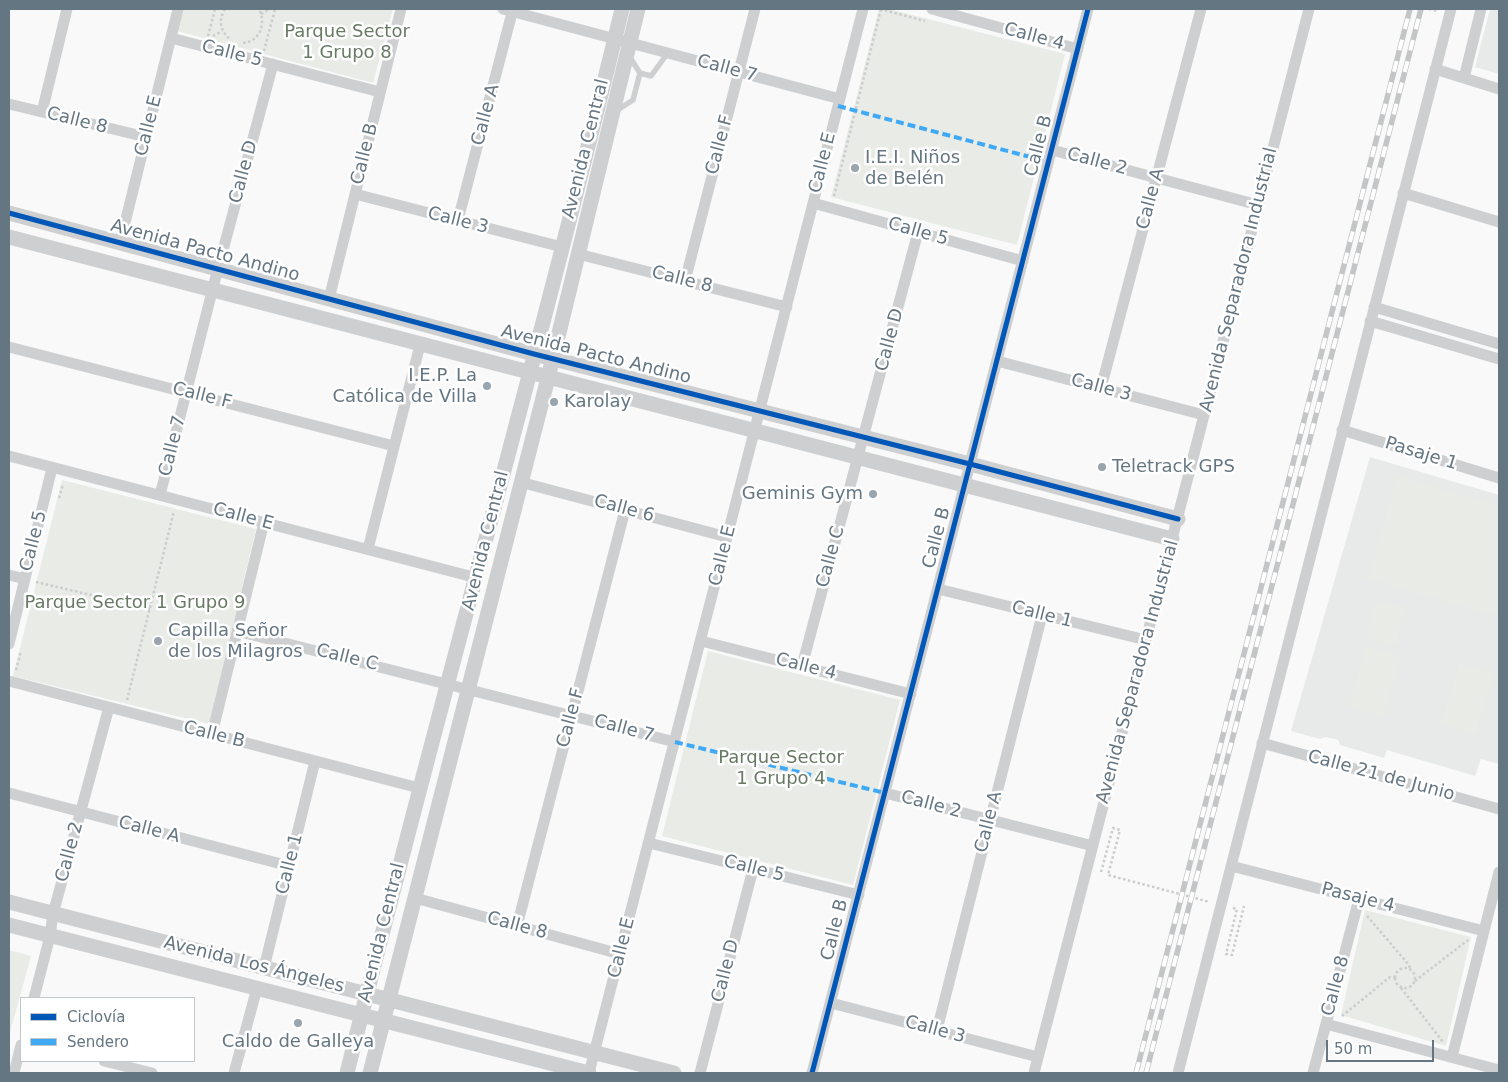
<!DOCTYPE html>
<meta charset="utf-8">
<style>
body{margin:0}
#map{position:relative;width:1508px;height:1082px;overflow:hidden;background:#f9f9f9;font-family:"DejaVu Sans",sans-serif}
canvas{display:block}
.frame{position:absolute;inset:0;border:10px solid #657683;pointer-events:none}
.legend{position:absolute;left:20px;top:997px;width:175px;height:65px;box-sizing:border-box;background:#fff;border:1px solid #c1c8cd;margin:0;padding:6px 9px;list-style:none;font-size:15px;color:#657683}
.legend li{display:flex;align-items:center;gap:10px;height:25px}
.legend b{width:25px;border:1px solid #c1c8cd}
.scale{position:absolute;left:1326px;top:1040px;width:108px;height:22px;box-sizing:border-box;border:2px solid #657683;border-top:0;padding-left:6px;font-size:15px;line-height:18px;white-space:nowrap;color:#657683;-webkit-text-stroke:4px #fff;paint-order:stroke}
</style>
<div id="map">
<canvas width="1508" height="1082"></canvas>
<div class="frame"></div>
<ul class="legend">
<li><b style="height:6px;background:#0057b8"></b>Ciclovía</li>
<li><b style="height:6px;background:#3fa9f5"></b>Sendero</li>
</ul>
<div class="scale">50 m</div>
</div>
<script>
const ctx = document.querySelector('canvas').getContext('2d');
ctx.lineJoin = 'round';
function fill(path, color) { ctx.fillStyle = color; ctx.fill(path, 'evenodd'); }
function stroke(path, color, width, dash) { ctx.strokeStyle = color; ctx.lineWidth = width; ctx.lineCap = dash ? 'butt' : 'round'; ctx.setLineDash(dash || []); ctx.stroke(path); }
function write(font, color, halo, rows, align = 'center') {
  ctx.font = font + ' "DejaVu Sans",sans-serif'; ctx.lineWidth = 5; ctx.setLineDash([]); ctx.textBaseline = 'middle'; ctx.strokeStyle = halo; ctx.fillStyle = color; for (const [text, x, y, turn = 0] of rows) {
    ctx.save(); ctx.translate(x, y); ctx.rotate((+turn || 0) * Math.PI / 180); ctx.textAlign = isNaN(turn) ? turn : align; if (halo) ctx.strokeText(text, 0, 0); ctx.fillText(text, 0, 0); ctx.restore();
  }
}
fill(new Path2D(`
 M1490,9h9v65l-24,-7z
 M1370,457l129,38v269l-18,-5 -6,17 -88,-26 -3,8 -44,-13 -2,-5 -12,-3 -6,2 -29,-8z`), '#e8e9e9');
fill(new Path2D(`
 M183,9h210l-20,74 -196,-52z
 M879,9h10l176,45 -48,191 -186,-48z
 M1397,476l102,30v111l-131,-38z
 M62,480l194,49 -47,195 -196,-48z
 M1375,600l30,8 -9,37 -30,-7z
 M1366,646l35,10 -18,61 -35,-10z
 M708,651l192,49 -47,185 -191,-49z
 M1459,663l35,10 -18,61 -35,-10z
 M1365,910l106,27 -25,109 -105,-31z
 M9,950l22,6 -22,80z`), '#e8ebe6');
stroke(new Path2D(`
 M225,9c-7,11 -5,23 6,31
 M880,9l45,12
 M1429,9l8,2
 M261,14l9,-5
 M208,36l7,-27
 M213,36l9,-5
 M243,43c18,-2 23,-20 16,-34
 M264,51l11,-42
 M834,196l47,-187
 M59,498l4,-14
 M36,582l114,27
 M16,670l5,-19
 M127,700l47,-189
 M1101,872l12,-44 7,2 -12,45 102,27
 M1233,908l4,1 -11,45 6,1 12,-49
 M1367,916l42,49 1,4
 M1395 978a10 10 0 1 1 20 0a10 10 0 1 1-20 0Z
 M1415,981l53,-41
 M1401,988l42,54
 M1342,1016l48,-39h4`), '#cbcccd', 2.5, [2.5, 2.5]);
stroke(new Path2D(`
 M640,73l11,3 16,-22
 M616,111l17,-11 7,-27 -11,-17`), '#cecfd0', 5.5);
stroke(new Path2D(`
 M503,9l337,90
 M932,9l146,40
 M171,38l209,54
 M1435,69l64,20
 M1464,78l17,-69
 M9,104l137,33
 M42,112l25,-103
 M1052,150l206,55
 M1403,193l96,29
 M355,194l207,53
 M813,203l210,58
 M458,220l55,-211
 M120,243l58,-234
 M578,254l209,53
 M685,281l70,-272
 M329,299l72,-290
 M1374,307l125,37
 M1370,321l129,38
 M9,347l385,99
 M997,361l207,54
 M1101,388l100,-379
 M1342,430l157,48
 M9,456l468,122
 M520,482l207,55
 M160,495l55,-215 58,-216
 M368,549l52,-204
 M9,575l16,4
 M938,589l208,51
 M237,631l438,111
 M701,641l210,53
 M9,644l43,-176
 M802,666l116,-434
 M9,681l410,107
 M212,734l52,-212
 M1262,743l237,66
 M9,793l280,73
 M885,793l208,53
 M649,843l210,52
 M1231,866l253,65
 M415,898l205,56
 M517,926l108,-416
 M264,968l51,-207
 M34,998l16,-62 3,-22 56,-207
 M831,1003l207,54
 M1326,1024l173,46
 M937,1030l105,-415
 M1452,1057l47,-185
 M104,1061l48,12
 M14,1073l7,-28
 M234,1073l23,-85
 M589,1073l274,-1064
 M700,1073l53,-204
 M812,1073l276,-1064
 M1034,1073l275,-1064
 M1178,1073l273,-1064
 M1313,1073l46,-174`), '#cecfd0', 11);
stroke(new Path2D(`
 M9,213l525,141 436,110 208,55
 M9,237l1163,302
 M9,902l665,171
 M9,925l580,148
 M347,1073c88,-355 189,-708 275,-1064
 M370,1073l178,-695 90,-369`), '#cecfd0', 15);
const rail = new Path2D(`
 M1136,1073l274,-1064
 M1146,1073l275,-1064`);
stroke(rail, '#c3c5c6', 5.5);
stroke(rail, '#fff', 4, [11]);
stroke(new Path2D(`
 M838,106l211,56
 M675,742l210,51`), '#3fa9f5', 4, [8, 4]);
stroke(new Path2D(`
 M9,213l525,141 436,110 208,55
 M812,1073l276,-1064`), '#0057b8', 5);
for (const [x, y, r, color] of [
 [855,168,5,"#99a4ac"],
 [487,386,5,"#99a4ac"],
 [554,402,5,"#99a4ac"],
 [1102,467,5,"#99a4ac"],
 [873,494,5,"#99a4ac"],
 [158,641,5,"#99a4ac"],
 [298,1023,5,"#99a4ac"]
]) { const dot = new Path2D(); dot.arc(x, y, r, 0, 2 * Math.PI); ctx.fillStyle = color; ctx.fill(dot); stroke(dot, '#fff', 2); }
write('18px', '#687a64', '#fff', [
 ["Parque Sector",347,32],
 ["1 Grupo 8",347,53],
 ["Parque Sector 1 Grupo 9",135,603],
 ["Parque Sector",781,758],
 ["1 Grupo 4",781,779]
]);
write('18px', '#657683', '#fff', [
 ["Calle 4",1034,37,15],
 ["Calle 5",232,54,14],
 ["Calle 7",727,69,15],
 ["Calle A",486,115,-75],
 ["Calle 8",77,121,14],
 ["Calle E",149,126,-76],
 ["Calle F",720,145,-75],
 ["Calle B",1039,146,-75],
 ["Avenida Central",586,149,-76],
 ["Calle B",365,154,-76],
 ["Calle 2",1097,162,15],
 ["Calle E",823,163,-76],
 ["Calle D",244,172,-75],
 ["Calle A",1151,199,-75],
 ["Calle 3",458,221,14],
 ["Calle 5",918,232,16],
 ["Avenida Pacto Andino",205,251,15],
 ["Calle 8",682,280,14],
 ["Avenida Separadora Industrial",1239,280,-76],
 ["Calle D",890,340,-75],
 ["Avenida Pacto Andino",596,355,14],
 ["Calle 3",1101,388,15],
 ["Calle F",202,396,14],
 ["Calle 7",173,446,-76],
 ["Pasaje 1",1421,454,17],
 ["Calle 6",624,509,15],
 ["Calle E",243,517,15],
 ["Calle B",937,538,-75],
 ["Calle 5",34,541,-76],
 ["Avenida Central",486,541,-76],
 ["Calle E",723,556,-76],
 ["Calle C",831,557,-75],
 ["Calle 1",1042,615,14],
 ["Calle C",347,658,14],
 ["Calle 4",806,667,14],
 ["Avenida Separadora Industrial",1138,672,-75],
 ["Calle F",571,718,-75],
 ["Calle 7",624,729,15],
 ["Calle B",214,735,14],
 ["Calle 21 de Junio",1381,776,15],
 ["Calle 2",931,805,15],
 ["Calle A",989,822,-76],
 ["Calle A",149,830,14],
 ["Calle 2",70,852,-75],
 ["Calle 1",290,864,-76],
 ["Calle 5",754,869,14],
 ["Pasaje 4",1358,898,14],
 ["Calle 8",517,926,15],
 ["Calle B",835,930,-76],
 ["Avenida Central",382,933,-76],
 ["Calle E",622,948,-76],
 ["Avenida Los Ángeles",254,965,14],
 ["Calle D",726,971,-76],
 ["Calle 8",1336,986,-75],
 ["Calle 3",935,1030,15]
]);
write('18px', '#657683', '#fff', [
 ["I.E.I. Niños",865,158],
 ["de Belén",865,179],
 ["I.E.P. La",477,376,"right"],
 ["Católica de Villa",477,397,"right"],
 ["Karolay",564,402],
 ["Teletrack GPS",1112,467],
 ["Geminis Gym",863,494,"right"],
 ["Capilla Señor",168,631],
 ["de los Milagros",168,652],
 ["Caldo de Galleya",298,1042,"center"]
], 'left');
</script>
